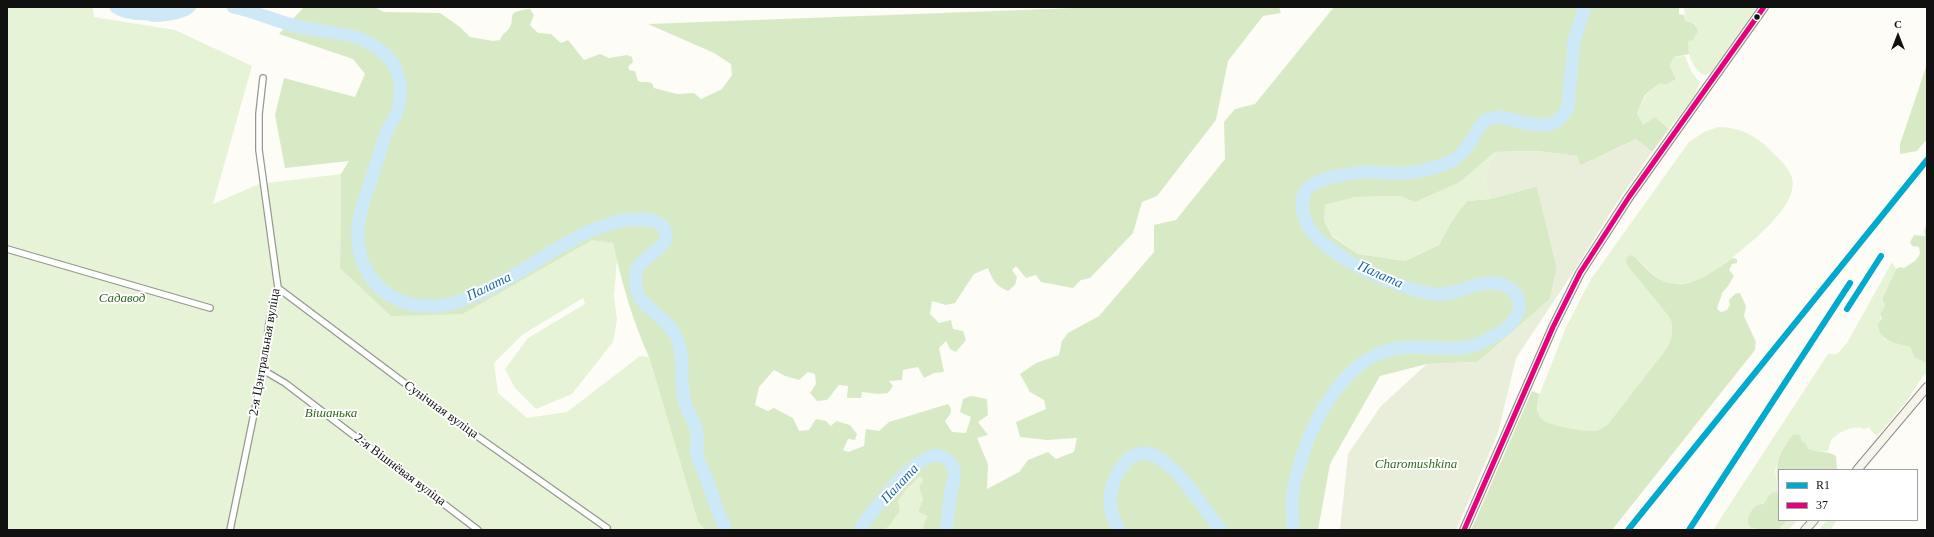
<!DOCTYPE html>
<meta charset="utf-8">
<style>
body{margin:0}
#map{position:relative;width:1934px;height:537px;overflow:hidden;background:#fdfcf7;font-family:Georgia,serif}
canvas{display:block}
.frame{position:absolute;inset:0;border:8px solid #111;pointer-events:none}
.legend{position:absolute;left:1778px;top:469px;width:140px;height:52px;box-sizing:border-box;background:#fff;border:1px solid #a0a0a0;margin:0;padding:5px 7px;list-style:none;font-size:12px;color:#111}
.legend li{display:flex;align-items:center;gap:8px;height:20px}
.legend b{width:20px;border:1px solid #a0a0a0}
.north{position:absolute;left:1878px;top:16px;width:40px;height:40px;-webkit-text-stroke:3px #fff;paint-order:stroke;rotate:0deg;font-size:11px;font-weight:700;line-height:16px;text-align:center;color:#111}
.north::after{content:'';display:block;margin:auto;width:14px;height:18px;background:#111;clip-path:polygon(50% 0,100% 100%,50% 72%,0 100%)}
</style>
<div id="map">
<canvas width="1934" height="537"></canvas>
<div class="frame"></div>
<ul class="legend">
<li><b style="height:5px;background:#00a9ce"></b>R1</li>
<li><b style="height:5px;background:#e5007d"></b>37</li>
</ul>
<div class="north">С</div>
</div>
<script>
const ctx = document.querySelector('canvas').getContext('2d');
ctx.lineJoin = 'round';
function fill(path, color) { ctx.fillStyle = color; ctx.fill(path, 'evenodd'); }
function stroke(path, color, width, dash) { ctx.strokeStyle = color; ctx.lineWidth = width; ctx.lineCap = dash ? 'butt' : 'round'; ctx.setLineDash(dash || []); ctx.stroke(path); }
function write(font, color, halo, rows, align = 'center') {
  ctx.font = font + ' Georgia,serif'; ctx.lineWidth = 4; ctx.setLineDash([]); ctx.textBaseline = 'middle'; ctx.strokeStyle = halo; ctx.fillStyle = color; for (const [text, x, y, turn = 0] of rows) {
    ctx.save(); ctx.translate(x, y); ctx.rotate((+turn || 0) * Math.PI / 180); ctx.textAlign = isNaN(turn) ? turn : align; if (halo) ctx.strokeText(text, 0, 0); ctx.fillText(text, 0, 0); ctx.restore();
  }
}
fill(new Path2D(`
 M7,7h86l1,10 81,13 77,36 -39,138 46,-20 82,-10 -1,94 123,46 129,-75 21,4 4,17 -3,36 3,24 -4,22 -41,52 -36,15 -21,-21 -10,-19 23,-31 57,-34 -2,-6 -61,37 -28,28 4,30 29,25 40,-6 73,-56 9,1 49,165 7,8h-698z
 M1684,7h73l-46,65 -7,3c-11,-5 -17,-22 -16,-33 0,-5 5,-12 8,-17l-4,-3 -7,-1z
 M1685,56l6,15 9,12 -5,12 -26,34 -14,-12 -12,9 -6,-13 9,-18 14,-12 6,2 10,-6 -6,-13 4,-9z
 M1718,127c20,0 38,8 51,22 8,8 20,18 23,29 8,28 -47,70 -67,85 -6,4 -13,11 -19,14 -10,5 -23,7 -33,7 -15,-1 -24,-15 -34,-24l-10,8 41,50c4,11 2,19 -3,30l-59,76c-4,3 -7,6 -13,7 -9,2 -49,-5 -54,-12 -4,-5 -4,-12 -4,-18l29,-74 25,-48 98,-137 15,-10z
 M1495,152l-10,24 5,23 -23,2 -16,21 -12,23 -34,16 -47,-7 -25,-18 -9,-15 1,-16 31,-8 44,-1 60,-14z
 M1892,262l4,7 -14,30 3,7 -5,8 4,25 26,8 4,10 13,5v12l-4,2 -17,26 -29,34 -5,-4 -3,-5 -5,2c-8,-5 -26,3 -32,10 -2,3 -3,8 -4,12l-12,1 -31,-8 -6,12 -4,15 4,22 -25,36 7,1h-48l115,-176h9l10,-11z
 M920,476l3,4 -4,7 4,12 -5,13 9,4 -5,14h-38c9,-7 10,-17 14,-27 5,-11 14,-19 22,-27z
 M1788,520h10l-10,10h-11l5,-7z
 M1827,520h6l3,2 -6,8h-11z`), '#e7f3d7');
fill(new Path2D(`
 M304,7h70l10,5 56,1 20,14 10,10 23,4 7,-1c2,-6 4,-6 8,-10 10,-13 -6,-18 22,-21l4,6 -4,10 8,8 13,1 10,9 7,-3 16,20 16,-6 9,4 18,-3 5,2 1,5 -5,5 1,3 6,1 3,10c5,2 9,0 14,2l2,5 23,6 17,-1 7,6 21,-10 10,-14 -1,-11 -17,-11 -66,-29 454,-17h177l2,6 -18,3 -35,45 -12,59 -59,76 -15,6 -9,31 -43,45 -9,2 -8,8 -32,-6 -5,-7 -10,3 -10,-12 -4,4 5,7 -2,8 -7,6c-12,-5 -15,-10 -20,-23l-14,6 -19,29 -9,2 -14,-4 -2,13 9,9 12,-3 2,9 10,2 3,9 -10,12 -6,-3 -4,-8 -7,7 5,24 -10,1 -10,5 -6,-11 -15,3 -1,10 -13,1 4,5 -5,7 -10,1 -16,-2 -1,6h-14l1,-12 -9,-1 -12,15 -10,1 -7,-8 6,-9 -1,-10 -7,-2 -9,8 -14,-4 -11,-6 -15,17 -4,18 13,6 6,-3 19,10 6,13 10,-1 7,-11 10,2 5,5 5,-5 14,4 7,9 -2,6 -7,-1 -5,11 5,2 16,-6 2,-17 13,2 10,-9 59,-18c6,7 2,11 -3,17l7,11 14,1 5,-16 -11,-5 3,-13 8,-3 16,3 1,16 -10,7 10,13 -11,3 11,26 -1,25 32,-17 9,-12 20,-8 8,7 18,-7 3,-14 -30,2 -27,-3 -4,-15 30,-13 -2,-9 -14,-8 -10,-18 16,-11 23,-8 3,-14 6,-8 31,-17 55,-64v-27l22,-5 49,-61 -1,-37 11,-13 20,-5 79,-97h345v7l5,1 1,6c8,1 10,2 13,10l-5,9 -5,1 1,13 -15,3 -4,9 6,13 -10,6 -6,-2 -15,12 -8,18 6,12 12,-8 14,12 -17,23 -16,-13 -56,27 -3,-10 -41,-5 -41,1 -35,30 -45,20 -15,-6 -44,1 -31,8 -1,16 9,16 25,17 47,7 34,-16 12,-23 16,-21 23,-2 47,-13 20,82 -7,31 -72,63 -51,2 -47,12 -50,88 -12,66h-396l5,-14 -9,-4 5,-13 -4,-12 4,-7 -3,-4 -14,14 -8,12 2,8 -10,15 -6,5h-179l-7,-8 -49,-165c-16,-34 -28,-77 -36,-114l-21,-3 -129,74 -72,2 -51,-48 1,-94 8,-13 -64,7 -10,-53 9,-37 71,19 10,-23 -12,-15 -74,-25z
 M1927,64v75l-10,12 -17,3v-10z
 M1927,224v138l-1,1 -12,-6 -4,-10c-14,-4 -32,-6 -32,-23l4,-5 -2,-5 5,-8 -3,-7 14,-30 4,-2 4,1 11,-7 5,-7 -1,-7 -7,-1 -2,-4 4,-7 11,1 -1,-6z
 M1631,255c11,6 17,18 28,24 26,15 53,-6 73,-21l5,1v4l-5,1 -3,6 5,6 -6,10 -6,7c-1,6 -4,10 -5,16l4,3 6,-2 3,-5 -1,-5 6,-6 5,-1 6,13 -2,10 12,26 -1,8 -143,180h-141l61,-139 8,3c-4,8 -5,20 3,26 6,6 43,12 52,11 5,-1 9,-4 13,-7l59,-76c5,-10 7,-19 3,-30l-41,-50 -3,-6 1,-5z
 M1794,434l6,1 2,6 4,3 2,5c10,4 19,1 28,7l1,14h-58l-1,16c-4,-23 1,-35 16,-52z
 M1774,492l5,1v27h9l-11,10h-16l-11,-3c-5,-10 0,-15 7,-22l7,-1 5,-9z`), '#d8eac5');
fill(new Path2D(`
 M1636,139l16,13 -40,58 -36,58 -60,90 -18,75 -42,97h-116l8,-76 33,-48 46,-42 51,-2 72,-63 7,-31 -20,-82 -47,13 -5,-23 10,-24 41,-1 41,5 3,10z`), '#e9eedb');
fill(new Path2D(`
 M138,7h58c-2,12 -33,15 -43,15 -5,-1 -11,-4 -15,-6z`), '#cde8f7');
stroke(new Path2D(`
 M116,7c20,13 49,4 71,0
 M233,7c24,5 47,16 71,21 27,5 54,4 76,22 22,16 25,43 15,67 -2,5 -6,9 -8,14 -6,15 -10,31 -15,46 -11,33 -23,59 -6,92 5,10 11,18 20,24 79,54 170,-72 250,-74 8,0 20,0 26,7 16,17 -17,29 -24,41 -3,6 -3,14 -2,20 3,20 31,30 40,49 9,21 4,41 8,63 2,12 12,23 13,35 1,7 -1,14 0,21 2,8 7,17 10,25 6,17 11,34 19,50
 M860,530l6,-10c13,-15 57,-78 79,-62 4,3 8,7 9,12 2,8 -2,13 -3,20 -2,14 -3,27 -5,40
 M1119,530c-6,-10 -9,-20 -9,-32 2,-23 21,-56 47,-41 23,12 47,52 64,73
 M1293,530c0,-13 -2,-26 0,-38 9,-50 41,-125 93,-141 26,-9 54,1 81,-4 11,-2 21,-7 31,-13 8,-5 17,-13 20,-22 5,-14 -7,-28 -22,-29 -18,-2 -36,10 -54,11 -33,2 -114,-37 -132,-65 -8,-12 -12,-32 0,-43 9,-8 42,-13 54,-14 14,-1 29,3 43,1 11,-1 36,-7 45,-12 15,-9 22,-27 32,-40 4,-2 10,-4 15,-4 26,3 53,22 69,-10l6,-66 11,-34`), '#cde8f7', 13);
const street = new Path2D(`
 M7,249l203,59
 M278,288l165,124 164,116
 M263,370l22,13 193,147
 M230,530l33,-160 6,-47 9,-35 -19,-138v-36l4,-36`);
const secondary = new Path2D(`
 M1857,470l70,-83
 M1464,530l89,-203 27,-54 49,-76 135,-190
 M1805,530l9,-10`);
stroke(street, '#979795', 8);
stroke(secondary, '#8e8d8b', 10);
stroke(street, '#fffffe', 5.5);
stroke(secondary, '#f6f4eb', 8);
stroke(new Path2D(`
 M1464,530l89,-203 27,-54 49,-76 135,-190`), '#e5007d', 5);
stroke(new Path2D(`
 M1847,309l34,-53
 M1628,530l299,-370
 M1689,530l161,-247`), '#00a9ce', 6);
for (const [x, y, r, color] of [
 [1757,17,3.5,"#111"]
]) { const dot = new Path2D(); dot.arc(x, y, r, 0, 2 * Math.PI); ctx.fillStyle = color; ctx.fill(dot); stroke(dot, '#fff', 1.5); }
write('italic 13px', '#2f6b1f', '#fff', [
 ["Садавод",122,299],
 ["Вішанька",331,414],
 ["Charomushkina",1416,465]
]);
write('13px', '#111', '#fff', [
 ["2-я Цэнтральная вуліца",265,352,-80],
 ["Сунічная вуліца",441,410,36],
 ["2-я Вішнёвая вуліца",400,470,37]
]);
write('italic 14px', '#1768a6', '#fff', [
 ["Палата",1380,275,24],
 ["Палата",489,287,-26],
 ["Палата",900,484,-47]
]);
</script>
